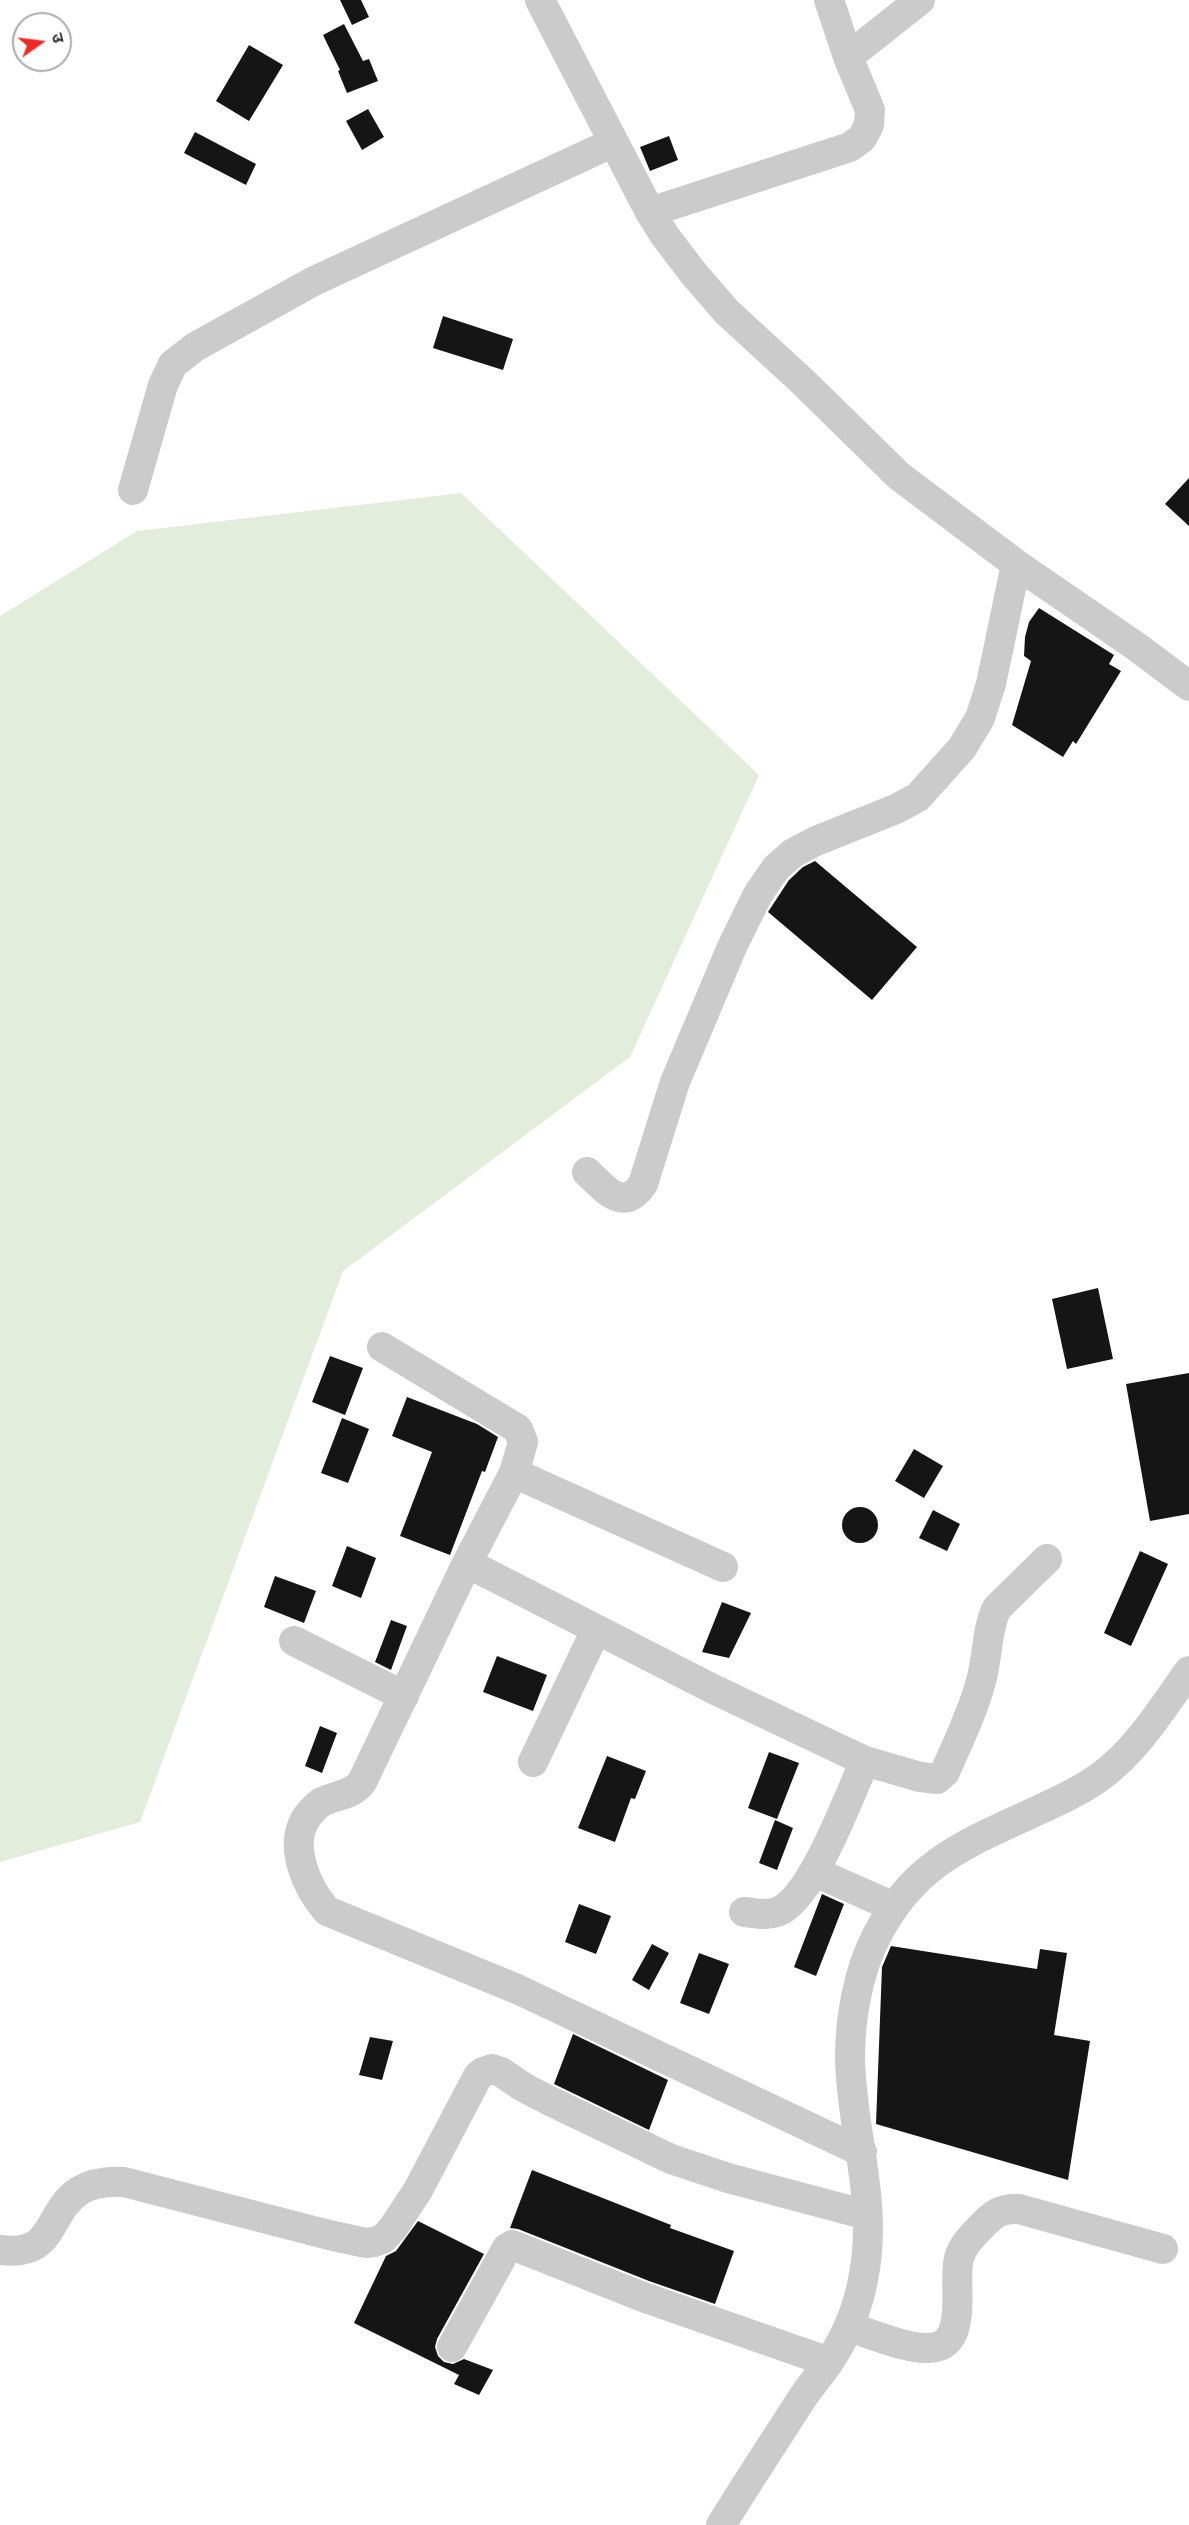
<!DOCTYPE html>
<meta charset="utf-8">
<style>
body{margin:0}
#map{position:relative;width:1189px;height:2525px;overflow:hidden;background:#fff;font-family:Signika,"Noto Sans Devanagari",sans-serif}
canvas{display:block}
.north{position:absolute;left:12px;top:12px;width:60px;height:60px;box-sizing:border-box;background:#fff;border:2px solid #ababab;border-radius:50%;rotate:76deg;font-size:16px;font-weight:700;line-height:24px;text-align:center;color:#2e2e2e}
.north::after{content:'';display:block;margin:auto;width:21px;height:27px;background:#f22a24;clip-path:polygon(50% 0,100% 100%,50% 72%,0 100%)}
</style>
<div id="map">
<canvas width="1189" height="2525"></canvas>
<div class="north">उ</div>
</div>
<script>
const ctx = document.querySelector('canvas').getContext('2d');
ctx.lineJoin = 'round';
function fill(path, color) { ctx.fillStyle = color; ctx.fill(path, 'evenodd'); }
function stroke(path, color, width, dash) { ctx.strokeStyle = color; ctx.lineWidth = width; ctx.lineCap = dash ? 'butt' : 'round'; ctx.setLineDash(dash || []); ctx.stroke(path); }
fill(new Path2D(`
 M461,493l298,282 -129,282 -287,214 -203,551 -140,40v-1246l137,-85z`), '#e3eddb');
fill(new Path2D(`
 M340,0h21l8,17 -17,8z
 M344,24l19,37 6,-2 9,22 -31,12 -9,-22 2,-1 -17,-35z
 M249,45l34,20 -34,56 -33,-20z
 M368,109l16,28 -22,13 -16,-29z
 M195,132l61,32 -10,21 -62,-32z
 M669,136l9,24 -28,11 -10,-24z
 M443,316l70,23 -10,31 -70,-22z
 M1189,478v48l-24,-22z
 M1039,608l75,47 -5,9 12,7 -45,73 -3,-3 -10,16 -51,-32 19,-64 -7,-5 1,-19 4,-15z
 M815,861l102,86 -45,53 -104,-88 21,-32 14,-13z
 M1098,1288l15,71 -46,10 -15,-70z
 M330,1356l33,12 -18,47 -33,-13z
 M1189,1373v141l-39,7 -24,-137z
 M407,1397l70,27 21,13 -13,35 -3,-1 -32,84 -50,-19 32,-84 -40,-16z
 M342,1418l27,11 -21,54 -27,-10z
 M914,1449l29,17 -19,32 -29,-17z
 M842 1525a18 18 0 1 1 36 0a18 18 0 1 1-36 0Z
 M933,1510l27,14 -13,27 -28,-13z
 M347,1546l29,12 -15,40 -29,-12z
 M1140,1551l28,13 -37,82 -27,-13z
 M275,1576l41,15 -12,32 -40,-16z
 M722,1602l29,11 -22,45 -27,-6z
 M391,1620l16,6 -16,44 -16,-8z
 M497,1656l50,19 -14,36 -50,-19z
 M320,1726l17,7 -15,40 -17,-7z
 M769,1752l30,11 -22,56 -29,-11z
 M607,1756l39,15 -11,28 -4,-1 -16,44 -37,-14z
 M775,1820l18,8 -16,42 -18,-7z
 M822,1894l22,10 -28,72 -22,-9z
 M579,1904l32,12 -15,38 -31,-12z
 M652,1944l17,9 -20,37 -17,-10z
 M891,1946l146,23 3,-20 27,4 -13,82 36,6 -22,139 -192,-56 6,-157z
 M699,1953l30,11 -20,50 -29,-11z
 M573,2034l95,46 -19,50 -95,-46z
 M370,2037l23,4 -11,39 -23,-5z
 M532,2170l139,55 -1,3 64,23 -19,53 -66,-23 -131,-52 -8,-1z
 M418,2221l66,33 -47,85 -2,8 3,9 6,6 9,2 11,-5 29,11 -14,25 -25,-11 5,-9 -105,-52 32,-67 10,-5z`), '#151515');
stroke(new Path2D(`
 M540,0l110,212 15,24 29,38 33,38 75,69 97,95 117,88 121,83 52,39
 M848,57l72,-57
 M650,212l200,-65 12,-9 7,-13 1,-15 -22,-53 -19,-57
 M133,490l30,-105 10,-21 22,-17 119,-66 298,-138
 M587,1172c18,17 36,41 56,12l32,-102 57,-135 26,-53 18,-26 17,-15 23,-12 80,-32 22,-12 44,-49 18,-30 11,-34 25,-120
 M382,1347l136,82 5,13 -9,31 -47,90 -105,219c-9,13 -26,13 -40,20 -6,3 -12,11 -16,16 -18,29 1,70 21,93l190,78 345,163
 M514,1473l209,94
 M467,1563l246,126 152,72 55,16 17,2 8,-7c13,-30 28,-60 36,-91 7,-23 5,-51 16,-73l50,-49
 M294,1641l110,55
 M533,1762l63,-132
 M815,1872l79,35
 M744,1912c11,1 22,4 33,0 35,-12 72,-117 88,-151
 M0,2250c57,7 45,-36 79,-59 13,-8 30,-10 45,-9l205,53 37,8 8,-1 9,-3 10,-11 25,-38 60,-114 5,-4 9,-3 9,3 22,15 27,14 121,58 57,19 139,37
 M849,2327c23,7 57,22 80,21 42,-1 23,-66 30,-90 4,-13 12,-21 21,-30 13,-14 20,-20 39,-19l144,40
 M452,2347l55,-99 5,-3 131,52 186,65
 M721,2525c26,-42 53,-83 80,-125 8,-13 19,-25 28,-38 18,-27 30,-56 35,-88 14,-73 -13,-144 -14,-216 0,-40 8,-87 27,-123 40,-77 95,-93 168,-128 20,-9 39,-18 56,-31 36,-26 62,-69 88,-105`), '#cbcbcb', 30);
</script>
